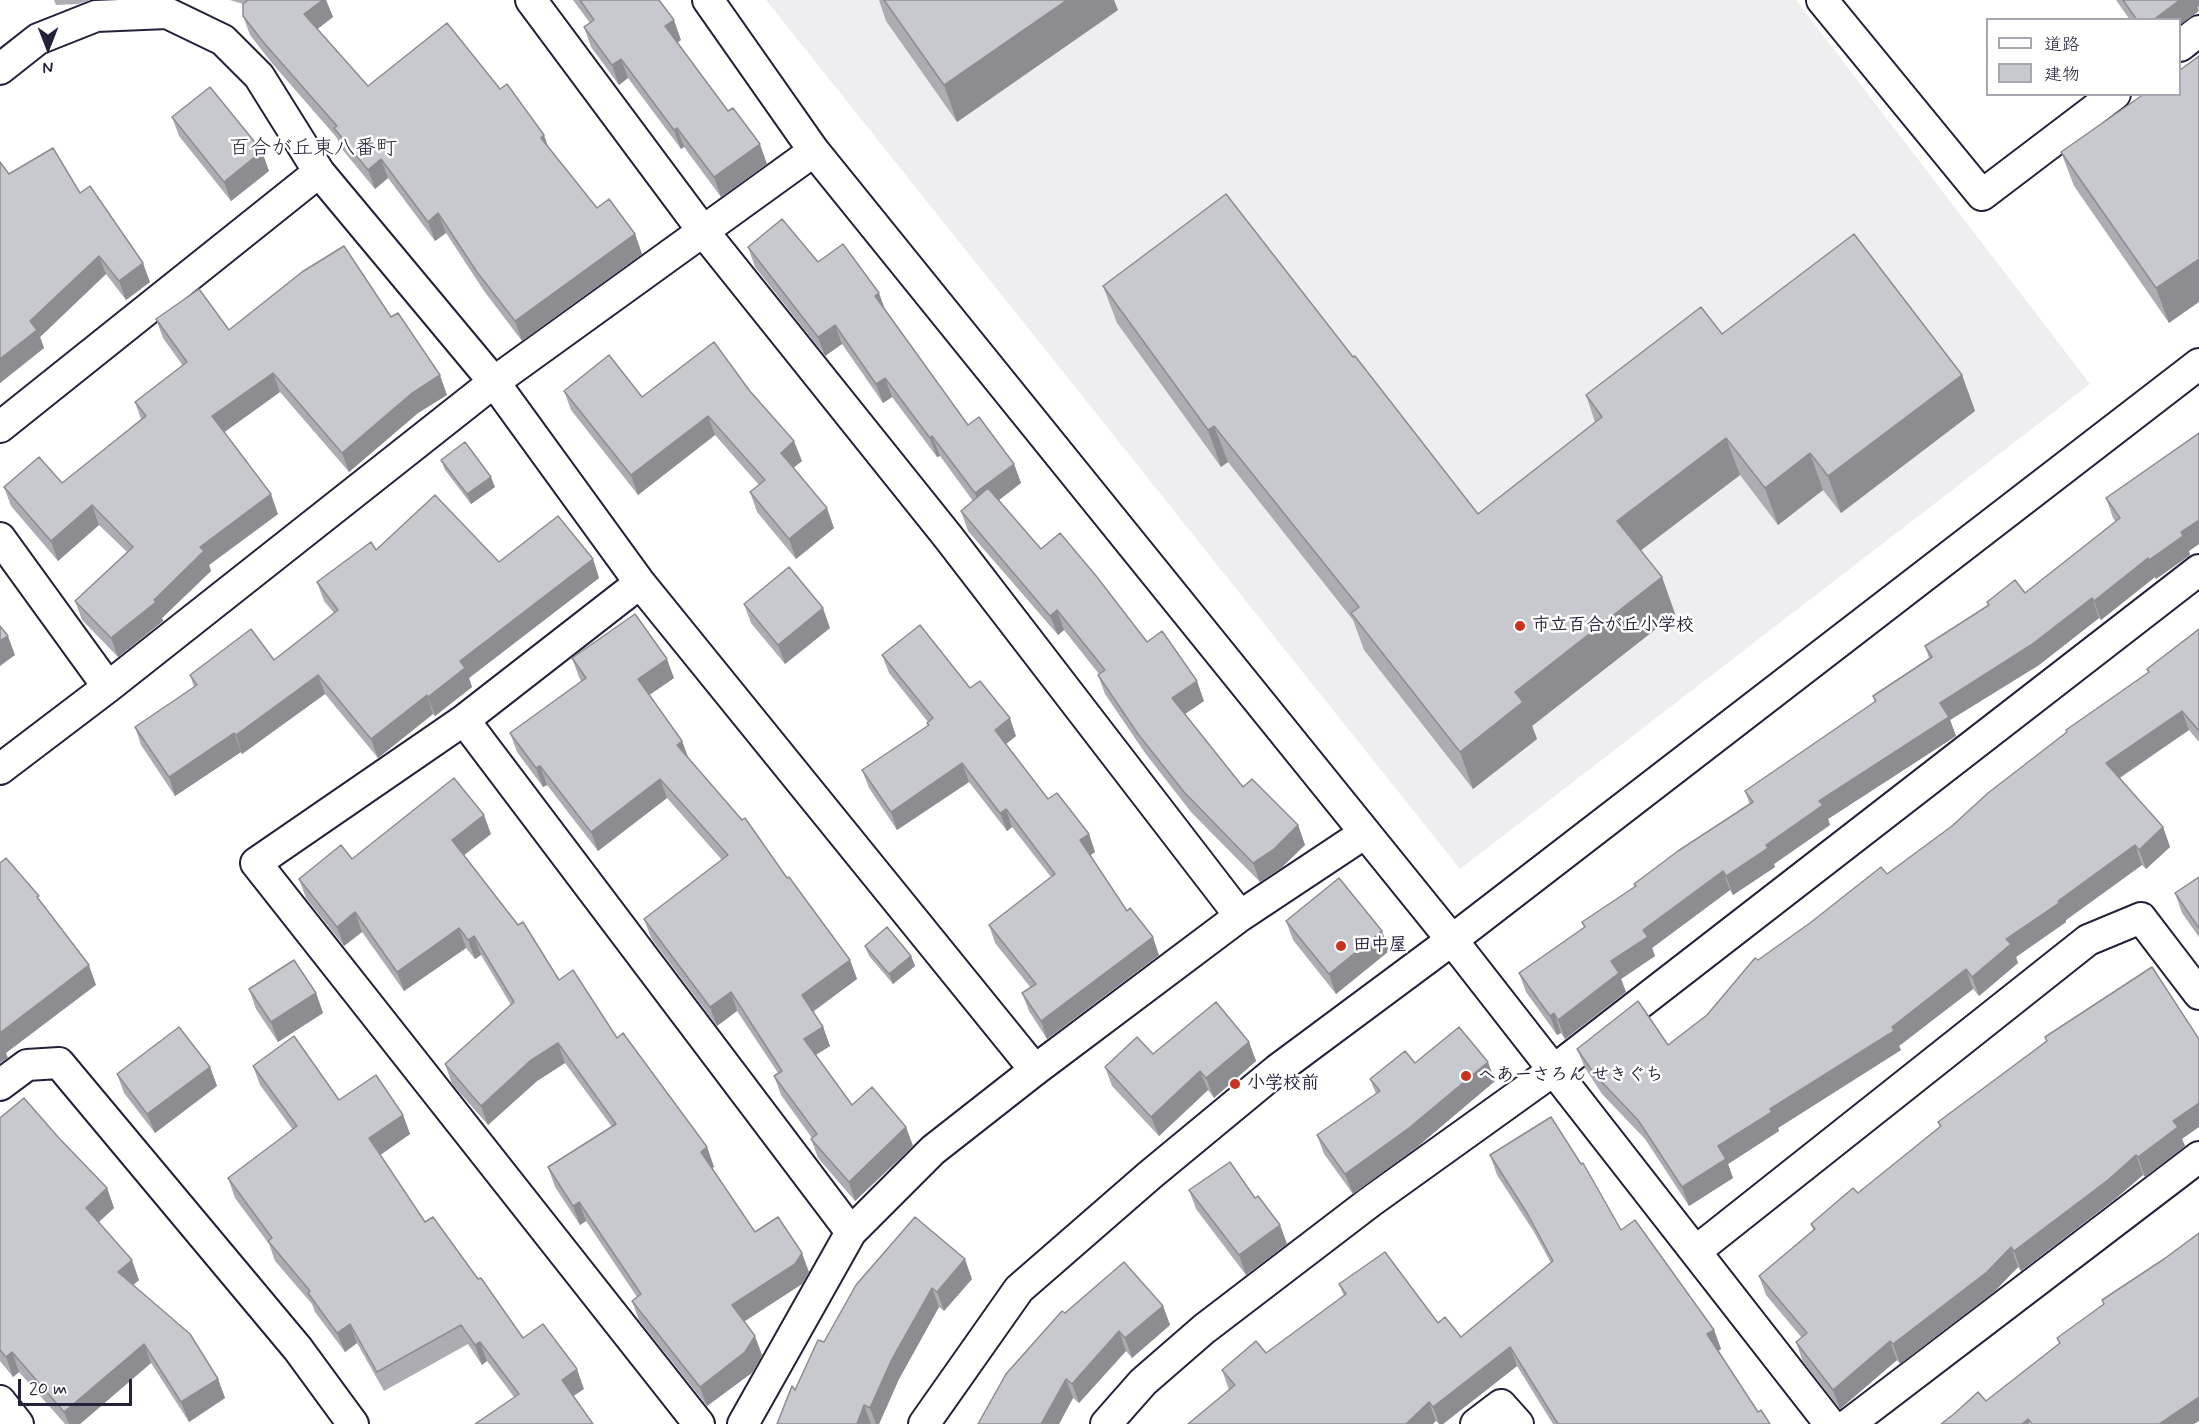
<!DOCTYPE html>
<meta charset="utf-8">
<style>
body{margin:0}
#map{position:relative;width:2199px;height:1424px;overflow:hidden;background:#fff;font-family:Mynerve,"Klee One",sans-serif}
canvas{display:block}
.legend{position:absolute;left:1986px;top:18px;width:195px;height:78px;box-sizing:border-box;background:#fff;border:2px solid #a7a7b1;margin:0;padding:8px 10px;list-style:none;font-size:18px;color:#22223b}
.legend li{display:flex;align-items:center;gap:12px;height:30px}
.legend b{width:30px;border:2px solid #a7a7b1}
.north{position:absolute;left:18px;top:18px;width:60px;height:60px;-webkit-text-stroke:4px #fff;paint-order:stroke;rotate:180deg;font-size:16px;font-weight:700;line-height:24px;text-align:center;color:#22223b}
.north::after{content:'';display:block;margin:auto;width:21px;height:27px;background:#22223b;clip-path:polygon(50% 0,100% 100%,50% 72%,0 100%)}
.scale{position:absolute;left:18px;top:1379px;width:114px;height:27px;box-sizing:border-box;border:3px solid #22223b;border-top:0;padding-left:8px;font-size:18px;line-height:21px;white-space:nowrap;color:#22223b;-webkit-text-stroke:4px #fff;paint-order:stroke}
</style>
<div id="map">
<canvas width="2199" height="1424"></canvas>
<ul class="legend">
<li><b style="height:8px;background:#fff"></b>道路</li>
<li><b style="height:16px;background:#c8c8cf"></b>建物</li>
</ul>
<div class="north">N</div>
<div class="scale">20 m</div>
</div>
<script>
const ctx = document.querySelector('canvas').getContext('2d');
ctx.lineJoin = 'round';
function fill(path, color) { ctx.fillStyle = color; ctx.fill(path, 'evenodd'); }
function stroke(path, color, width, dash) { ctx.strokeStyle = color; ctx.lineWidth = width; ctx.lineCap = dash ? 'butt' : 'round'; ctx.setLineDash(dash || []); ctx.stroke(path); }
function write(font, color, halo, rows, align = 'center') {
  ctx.font = font + ' Mynerve,"Klee One",sans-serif'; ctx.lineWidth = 5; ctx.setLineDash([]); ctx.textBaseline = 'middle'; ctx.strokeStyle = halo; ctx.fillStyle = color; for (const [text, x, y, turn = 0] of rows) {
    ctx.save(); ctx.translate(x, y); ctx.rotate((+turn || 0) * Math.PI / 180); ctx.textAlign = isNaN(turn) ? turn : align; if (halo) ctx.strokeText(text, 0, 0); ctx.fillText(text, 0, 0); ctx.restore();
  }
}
fill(new Path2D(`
 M766,0h1030l294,384 -630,485z`), '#eeeef1');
const street = new Path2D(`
 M531,0l172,231 246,307 291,378
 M708,0l106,151 638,789 378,484
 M1822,0l160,195 133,-101
 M2180,46l19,-15
 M0,69l38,-30 58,-23 71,-3 56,27 36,36 60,96 175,210 146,201 395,487
 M0,427l319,-255
 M0,538l108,149
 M640,583l-176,137 -208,143 443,561
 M464,720l387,512
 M0,769l108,-82 386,-305 320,-231
 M0,1085l27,-20 32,-2 239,286 55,75
 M1696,1251l392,-311 53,-22 58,76
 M0,1401l18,23
 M743,1424l108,-192 82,-82 102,-80 205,-154 125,-83
 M924,1424l95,-135 131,-114 127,-105 175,-130 747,-576
 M1106,1424l37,-42 61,-53 166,-127 184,-132 645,-500
 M1476,1424l25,-19 17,19
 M1849,1424l350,-267`);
stroke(street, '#22223b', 34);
stroke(street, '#fff', 30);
fill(new Path2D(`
 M54,0h37l-13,4 -22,1z
 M230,0h96l7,17 -16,12 51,57 132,3 97,119 38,26 7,20 -120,87 -38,-50 -38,-58 -11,8 -47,-63 -13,11 -34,-41 -4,-10 -66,-76 -21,-27 -7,-19v-12z
 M573,0h86l22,40 -4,2 90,122 -46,33 -37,-50 -3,2 -53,-71 -9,7 -28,-38 -7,-20 6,-4z
 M879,0h5l234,10 -161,112 -71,-101z
 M2116,0h83l-1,7 -18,13h-50z
 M2199,56l-30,267 -95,-137 -13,-34z
 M172,117l97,54 -38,30 -52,-65z
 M0,162l9,12 71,19 70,89 -24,18 -20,-26 -66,63 4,11 -44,35z
 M748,247l70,15 67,47 83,116 46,39 7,19 -22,17 42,49 106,93 57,59 -19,13 58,73 55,38 7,20 -24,23 -21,14 -69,-70 -46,-59 -40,-59 -7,-19 1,-1 -35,-44 -6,5 -90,-104 -7,-20 12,-10 -33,-45 -3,1 -45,-60 -9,6 -41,-59 -17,12 -70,-89z
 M1103,286l250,71 125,157 117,-92 -9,-27 136,-61 240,41 13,36 -134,102 -18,-23 -45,35 -38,-50 -100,75 22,27 13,37 -143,112 5,13 -64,50 -109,-139 -11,-30 -125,-158 -7,5 -104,-144z
 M391,317l56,78 -29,18 -69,59 -69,-80 -56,40 54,82 -69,51 2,6 -49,47 1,3 -45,36 -36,-37 -7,-19 52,-49 -28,-27 -41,36 -47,-55 -7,-19 58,-4 79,-64 -6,-17 48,-36 -20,-28 -7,-19 73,11z
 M714,342l88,119 -9,7 41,60 -38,31 -39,-47 -7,-20 9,-7 -44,-50 -77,60 -67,-85 -7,-19 78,6z
 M2199,433v111l-10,7 1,4 -34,24 -1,-2 -54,43 -2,-2 -60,47 -89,55 6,16 -128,83 2,6 -56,39 1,3 -42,28 -3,-5 -78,58 3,8 -34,23 5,13 -61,47 -4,-6 -4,2 -31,-43 -7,-19 65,-46 -2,-5 53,-35 -1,-3 116,-79 -5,-14 130,-89 -2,-6 56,-38 -4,-12 63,-40 -1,-4 38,-9 91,-71 -3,-4 -7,-20z
 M441,460l54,27 -24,17 -26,-34z
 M376,550l123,12 94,-3 6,19 -130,100 3,9 -37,29 -2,-2 -55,44 -53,-64 -83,60 -1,-2 -66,44 -34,-51 -6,-18 59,-40 -4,-12 84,-15 60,-47 -10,-12 -7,-19z
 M744,604l86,24 -45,36 -34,-41z
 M2199,629v113l-10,-12 -69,48 43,49 7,20 -24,22 -4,-4 -76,55v2l-50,35 2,6 -39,33 -6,-7 -74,57 2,4 -123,78 1,3 -51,33 5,14 -44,28 -44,-67 -43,-45 -17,-26 -8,-19 91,-4 39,-30 51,-55 129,-86 65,-48 114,-93v-3l82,-57 -1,-4z
 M882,655l88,33 46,48 -10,8 42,55 41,35 6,18 -5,3 37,56 32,44 -112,84 -18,-28 -7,-18 9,-5 -36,-45 -6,-18 62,-48 -39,-50 -5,4 -38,-49 -72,48 -28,-42 -7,-18 66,-44 -1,-3 1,-1 -39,-49z
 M572,658l102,20 -25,17 33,46 6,16 99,121 63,82 7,19 -44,33 10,15 7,19 -15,9 37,50 54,22 7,19 -58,55 -37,-43 -7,-19 1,-1 -31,-43 -7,-19 4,-3 -41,-62 -20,15 -66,-88 -7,-19 78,-59 -55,-62 -69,53 -51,-66 -4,2 -26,-35 -7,-19 71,-52 -2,-4z
 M491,834l-27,21 95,125 58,58 90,109 7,20 -2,1 43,64 54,40 -7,12 -58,37 18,34 -9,17 -46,34 -68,-86 -7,-19 5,-4 -51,-76 -6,4 -25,-38 -7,-20 64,-40 -47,-64 -28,18 -49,44 -36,-41 -7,-20 66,-59 -30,-50 -6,4 -9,-11 -62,43 -42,-59 -18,14 -38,-48 -7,-19 53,-20z
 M2199,877v60l-17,-24 -7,-20z
 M1286,921l96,10 7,20 -53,43 -43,-54z
 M865,946l46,10 4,10 -22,18 -24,-28z
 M249,989l67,4 7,20 -45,29 -22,-33z
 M2045,1037l137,102 3,7 -40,31 -2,-2 -28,24 -94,72 -3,-4 -24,25 -94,72 -3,-4 -57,49 -37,-47 -7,-20 6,-4 -36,-43 -7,-19 54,-46 -2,-6 47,-31 82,-66 -2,-5 108,-81z
 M1249,1042l7,19 -42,37 -6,-8 -49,46 -47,-50 -7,-19 48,-13z
 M1415,1063l80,18 -78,66 -64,47 -29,-40 -7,-19 59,-41 -6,-15z
 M253,1066l86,34 64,15 7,19 -30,21 45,67 53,57 45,59 61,51 -70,8 -27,-36 -5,4 -14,-21 -84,47 -27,-48 -12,9 -30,-40 -3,-8 -37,-43 -6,-17 -34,-46 -7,-20 65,-48 -33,-45z
 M210,1067l7,19 -62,47 -31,-40 -7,-19z
 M0,1118l58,19 49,51 7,20 -15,14 40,58 -6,5 85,94 7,19 -36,24 -38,-59 -71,61h-15l-46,-52 -6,5 -13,-16z
 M1490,1155l131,75 93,100 7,19 -3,2 40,61 12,12h-217l-36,-58 -74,58h-4l-3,-3 -207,-31 -7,-20 44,-17 78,-57 -5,-12 99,39 23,14 90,-74 -17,-31 -37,-57z
 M1189,1190l66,8 25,27 7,19 -41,31 -50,-66z
 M972,1279l-28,32 -5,-4 -40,72 -20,45h-102l18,-34 29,-48 32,-57z
 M1163,1306l7,19 -38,33 -6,-7 -47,52 -6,-5 -14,26 6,-111z`), '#acacb2');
fill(new Path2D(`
 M323,0h3l7,17 -22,17 -7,-20z
 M1067,0h47l4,10 -161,112 -13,-37z
 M2180,0h19v6l-1,1 1,4 -19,14v-5h-27z
 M674,20l7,20 -9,6 -7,-20z
 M621,59l7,19 -9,7 -7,-20z
 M677,128l7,19 -3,2 -7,-19z
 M544,135l7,20 -10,-17z
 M760,144l7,20 -46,33 -7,-20z
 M262,151l7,20 -38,30 -7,-19z
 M381,159l7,19 -13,11 -7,-19z
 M438,213l8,20 -11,8 -7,-19z
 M635,234l7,20 -120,87 -7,-20z
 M99,256l7,18 -66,63 4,11 -44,35v-24l30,-38z
 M2199,259v43l-30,21 -13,-35z
 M143,263l7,19 -24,18 -7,-19z
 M879,293l7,19 -11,-16z
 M835,325l7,19 -17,12 -7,-19z
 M273,373l7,19 -61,44 -7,-20z
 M440,375l7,20 -29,18 -69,59 -7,-19 69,-59z
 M1962,375l13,36 -134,102 -13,-37z
 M885,378l7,19 -9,6 -7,-19z
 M708,416l7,19 -77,60 -7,-20z
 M1214,426l14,36 -7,5 -13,-37z
 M932,436l8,20 -3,1 -7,-19z
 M1726,438l14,37 -109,83 -14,-37z
 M794,441l8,20 -14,11 -7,-19z
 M1810,453l13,37 -45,35 -13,-37z
 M1014,464l7,19 -39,30 -7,-20z
 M491,477l4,10 -24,17 -4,-10z
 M271,494l7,20 -69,51 2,6 -49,47 1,3 -45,36 -7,-19 43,-38 46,-53z
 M92,505l7,20 -41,36 -7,-20z
 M827,508l7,20 -38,31 -7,-20z
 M2199,520v24l-10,7 1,4 -34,24 -7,-19 32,-28z
 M2148,558l7,19 -54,43 -7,-19z
 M593,559l6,19 -130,100 3,9 -37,29 -7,-19 32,-36z
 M1662,577l13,37 -143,112 5,13 -64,50 -13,-37 55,-60z
 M2092,598l7,20 -60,47 -89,55 6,16 -128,83 2,6 -56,39 1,3 -42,28 -7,-19 40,-31 174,-142z
 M823,608l7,20 -45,36 -7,-19z
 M1057,610l7,20 -6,5 -8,-19z
 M8,636l7,19 -15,11v-25z
 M667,659l7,19 -29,20 -7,-19z
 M318,675l7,19 -83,60 -6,-19z
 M1197,681l7,20 -25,17 -7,-20z
 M427,695l6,19 -55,44 -7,-19z
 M2182,711l7,19 -76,52 -7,-19z
 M1010,718l6,18 -15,12 -6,-18z
 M234,733l7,19 -66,44 -6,-19z
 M682,741l7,19 -12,-15z
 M962,763l7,19 -72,48 -6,-18z
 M540,766l7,19 -4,2 -7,-19z
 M660,779l7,19 -69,53 -7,-19z
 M1006,809l6,18 -5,4 -7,-18z
 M484,815l7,19 -32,25 -7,-19z
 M1298,825l7,20 -24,23 -21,14 -7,-19z
 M2163,827l7,20 -24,22 -7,-19z
 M1089,834l6,18 -8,6 -7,-18z
 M2135,845l7,20 -76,55v2l-50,35 2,6 -39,33 -7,-19 34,-38z
 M1723,871l7,19 -78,58 3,8 -34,23 5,13 -61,47 -7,-19 53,-59 32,-31z
 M355,912l7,20 -18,14 -7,-19z
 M459,928l7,20 -62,43 -7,-19z
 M1382,931l7,20 -53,43 -7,-20z
 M474,936l7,19 -6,4 -7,-19z
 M1153,937l6,18 -112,84 -6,-18z
 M911,956l4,10 -22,18 -4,-10z
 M850,960l7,19 -48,35 -7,-19z
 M89,965l7,20 -90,68 2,5 -8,5v-30z
 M1966,969l7,20 -74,57 2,4 -123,78 1,3 -51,33 5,14 -44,28 -7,-19 36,-41 52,-37 122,-82z
 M731,992l6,19 -20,15 -7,-19z
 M316,993l7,20 -45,29 -7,-20z
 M1554,1013l7,20 -4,2 -7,-19z
 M823,1027l7,19 -19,12 -7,-19z
 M1249,1042l7,19 -42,37 -8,-20z
 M558,1043l7,20 -28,18 -49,44 -7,-19 49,-45z
 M1488,1062l7,19 -78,66 -64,47 -8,-20z
 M210,1067l7,19 -62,47 -8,-19z
 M1200,1071l8,19 -49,46 -8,-19z
 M2199,1103v24l-17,12 3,7 -40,31 -7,-20 35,-36z
 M403,1115l7,19 -34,24 -7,-20z
 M906,1127l7,19 -58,55 -6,-19z
 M707,1147l7,20 -6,4 -7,-19z
 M2136,1155l7,20 -28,24 -94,72 -7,-20z
 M107,1188l7,20 -21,19 -7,-19z
 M579,1202l7,19 -6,4 -7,-19z
 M1280,1225l7,19 -41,31 -7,-20z
 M2011,1247l7,20 -24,25 -94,72 -7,-20z
 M802,1253l7,19 -7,12 -63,41 -7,-20z
 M965,1259l7,20 -28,32 -7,-19z
 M132,1260l7,20 -14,12 -7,-20z
 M932,1288l7,19 -40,72 -20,45h-3l-6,-16 22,-49z
 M1163,1306l7,19 -38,33 -7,-20z
 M350,1324l7,19 -12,9 -8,-19z
 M1714,1330l7,19 -7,5 -7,-20z
 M1119,1331l7,20 -47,52 -7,-19z
 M755,1336l7,19 -9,17 -46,34 -7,-19z
 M1890,1341l7,19 -57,49 -7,-19z
 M480,1342l7,19 -5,4 -7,-20z
 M144,1344l7,19 -71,61h-11l-5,-12z
 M1510,1347l7,19 -74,58h-4l-6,-17z
 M12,1352l7,20 -6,5 -7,-20z
 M577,1369l7,20 -15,10 -7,-19z
 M218,1379l7,19 -36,24 -8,-20z
 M1066,1379l7,19 -14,26h-18z
 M2199,1397v24l-5,3h-35z
 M1429,1402l7,19 -3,3h-27z
 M864,1405l7,19h-14z
 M2028,1419l2,5h-8z`), '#8c8c91');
const building = new Path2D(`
 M248,0h75l-19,14 64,72 79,-63 53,66 7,-5 37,51 -3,3 56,70 12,-9 26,35 -120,87 -38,-49 -39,-59 -10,9 -47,-63 -13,11 -34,-42 3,-2 -73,-83 -21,-27v-12z
 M580,0h79l15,20 -9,6 63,85 5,-3 27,36 -46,33 -37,-49 -3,2 -53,-71 -9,6 -28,-38 10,-7z
 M884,0h183l-123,85z
 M2123,0h57l-27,20h-16z
 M2199,56v203l-43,29 -95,-136 83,-58h36v-24z
 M210,87l52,64 -38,31 -52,-65z
 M53,148l27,45 10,-7 53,77 -24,18 -20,-25 -69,65 7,9 -37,29v-197l9,12z
 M1226,194l127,163 2,-1 123,158 124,-97 -16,-22 115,-88 21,27 132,-100 108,141 -134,101 -18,-23 -45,35 -39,-50 -109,83 45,56 -147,115 8,10 -63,50 -109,-139 8,-6 -145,-181 -6,4 -105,-144z
 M782,219l36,43 25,-18 36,49 -4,3 93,129 11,-8 35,47 -39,29 -43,-57 -2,2 -45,-60 -9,6 -41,-59 -17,12 -70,-90z
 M344,246l47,71 7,-4 42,62 -29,19 -69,59 -69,-80 -61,43 59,78 -71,53 4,4 -50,49 2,2 -45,36 -36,-37 58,-54 -41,-42 -41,36 -47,-54 35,-30 23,26 84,-67 -11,-14 52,-40 -31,-43 43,-30 30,41 73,-58z
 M714,342l35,48 45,51 -13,12 46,55 -38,31 -39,-47 15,-12 -57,-64 -77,59 -67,-84 45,-36 33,42z
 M2199,433v87l-18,12 2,4 -34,24 -1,-2 -54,43 -2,-3 -61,47 -91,58 9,14 -130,84 4,4 -57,40 2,3 -42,28 -3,-5 -80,59 5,7 -37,24 8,12 -61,47 -4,-7 -4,3 -31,-43 66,-46 -3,-5 54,-36 -2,-2 44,-33 75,-49 -8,-11 131,-90 -3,-5 59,-39 -7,-11 64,-41 -2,-3 28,-22 10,13 95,-75 -14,-20z
 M465,442l26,35 -24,17 -26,-34z
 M988,488l53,61 19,-16 37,44 50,65 15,-11 35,50 -25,17 71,89 9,-8 46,46 -24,24 -21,14 -69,-71 -46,-58 -40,-59 7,-5 -48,-60 -7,6 -89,-105z
 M435,495l64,67 59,-46 35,43 -133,102 5,7 -37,29 -1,-2 -56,44 -53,-64 -82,60 -2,-2 -65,44 -34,-50 62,-42 -7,-10 61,-46 23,31 64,-50 -21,-28 54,-40 5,8z
 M789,567l34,41 -45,37 -34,-41z
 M635,614l32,45 -29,20 44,62 -5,4 65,75 3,-2 42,60 2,-1 61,83 -48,35 21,32 -19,12 48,66 20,-18 34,40 -57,55 -38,-43 6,-5 -43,-58 8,-5 -51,-79 -21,15 -66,-88 84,-64 -68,-76 -69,53 -51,-66 -4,2 -26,-35 76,-55 -14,-20z
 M920,625l50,63 10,-7 30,37 -15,12 53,69 9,-6 32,41 -9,6 47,71 3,-3 23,29 -112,84 -19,-28 14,-9 -47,-59 66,-51 -49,-65 -6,4 -38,-50 -71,49 -29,-42 67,-45 -2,-2 6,-5 -51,-63z
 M0,626l8,10 -8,5z
 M2199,629v102l-17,-20 -76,52 57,64 -24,23 -4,-5 -77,56 1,2 -53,36 5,5 -39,33 -6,-8 -74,58 2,4 -124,78 2,3 -54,34 8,13 -44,28 -44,-67 -43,-45 -18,-26 61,-48 30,44 39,-30 48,-57 3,2 52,-37 71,-56 6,7 65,-48 36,-33 79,-61 -1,-2 83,-58 -2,-3z
 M454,778l30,37 -32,25 66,85 5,-3 36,58 14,-10 44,68 6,-5 84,114 -6,5 54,80 23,-15 24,36 -7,11 -63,41 23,31 -10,16 -45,35 -68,-86 9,-7 -62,-92 -6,4 -25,-39 68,-43 -58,-81 -28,18 -49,45 -36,-42 69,-62 -40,-66 -6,4 -9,-12 -62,44 -42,-60 -18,15 -38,-48 42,-34 11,14z
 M6,858l33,38 -2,1 52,68 -89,68v-170z
 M2199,877v51l-24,-35z
 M1339,878l43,53 -53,43 -43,-53z
 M887,927l24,29 -22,18 -24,-28z
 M294,960l22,33 -45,29 -22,-33z
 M2152,967l47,72v64l-26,18 5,6 -40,30 -2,-2 -28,25 -94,71 -3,-4 -24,25 -94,72 -3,-3 -57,49 -37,-48 11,-9 -48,-57 56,-47 -4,-5 42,-36 5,5 83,-67 -3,-4 109,-81 -2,-4z
 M1216,1002l33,40 -43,36 -6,-7 -49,46 -46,-50 32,-30 16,17z
 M179,1027l31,40 -63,47 -30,-40z
 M1459,1027l29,35 -79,66 -64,46 -28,-39 63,-44 -10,-12 35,-28 10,12z
 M294,1036l45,64 37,-25 27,40 -34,23 56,84 8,-5 45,62 3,-1 42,60 20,-14 34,45 -15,11 31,44h-118l44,-30 -39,-52 -5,3 -14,-20 -84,47 -27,-48 -13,9 -29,-40 2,-2 -42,-50 4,-3 -44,-60 69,-52 -44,-60z
 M24,1098l34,39 49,51 -21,20 46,52 -14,12 72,62 28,45 -37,23 -37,-58 -80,68 -52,-60 -6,5 -6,-7v-232z
 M1551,1117l30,47 2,-1 38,67 14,-10 79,110 -7,4 51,78 3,-2 9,14h-212l-48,-77 -77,60 -4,-5 -23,22h-218l47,-39 -13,-15 34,-29 10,12 80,-59 -7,-10 46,-32 53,71 7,-6 16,20 92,-76 -26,-48 -37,-58z
 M1230,1162l25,36 3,-2 22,29 -41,30 -50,-65z
 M915,1217l50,42 -28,33 -5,-4 -40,71 -22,49 -6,-3 -7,19h-80l15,-38 3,4 23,-50 6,2 32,-57z
 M2199,1233v164l-40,27h-127l-4,-5 -6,5h-81l13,-10 24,-22 8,9 74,-58 -3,-5 47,-34 -2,-4 62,-41z
 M1124,1262l39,44 -38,32 -6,-7 -47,53 -6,-5 -25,45h-63l28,-50 56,-63 3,2z`);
fill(building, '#c8c8cf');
stroke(building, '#8c8c91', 1.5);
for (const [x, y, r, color] of [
 [1520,626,6,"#c8321e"],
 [1341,946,6,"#c8321e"],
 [1466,1076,6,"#c8321e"],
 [1235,1084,6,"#c8321e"]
]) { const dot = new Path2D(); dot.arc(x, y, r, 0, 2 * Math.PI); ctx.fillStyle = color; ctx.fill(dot); stroke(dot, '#fff', 2); }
write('bold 18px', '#22223b', '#fff', [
 ["市立百合が丘小学校",1532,626],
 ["田中屋",1353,946],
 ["へあーさろん せきぐち",1478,1076],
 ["小学校前",1247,1084]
], 'left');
write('21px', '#22223b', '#fff', [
 ["百合が丘東八番町",313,150]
]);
</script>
